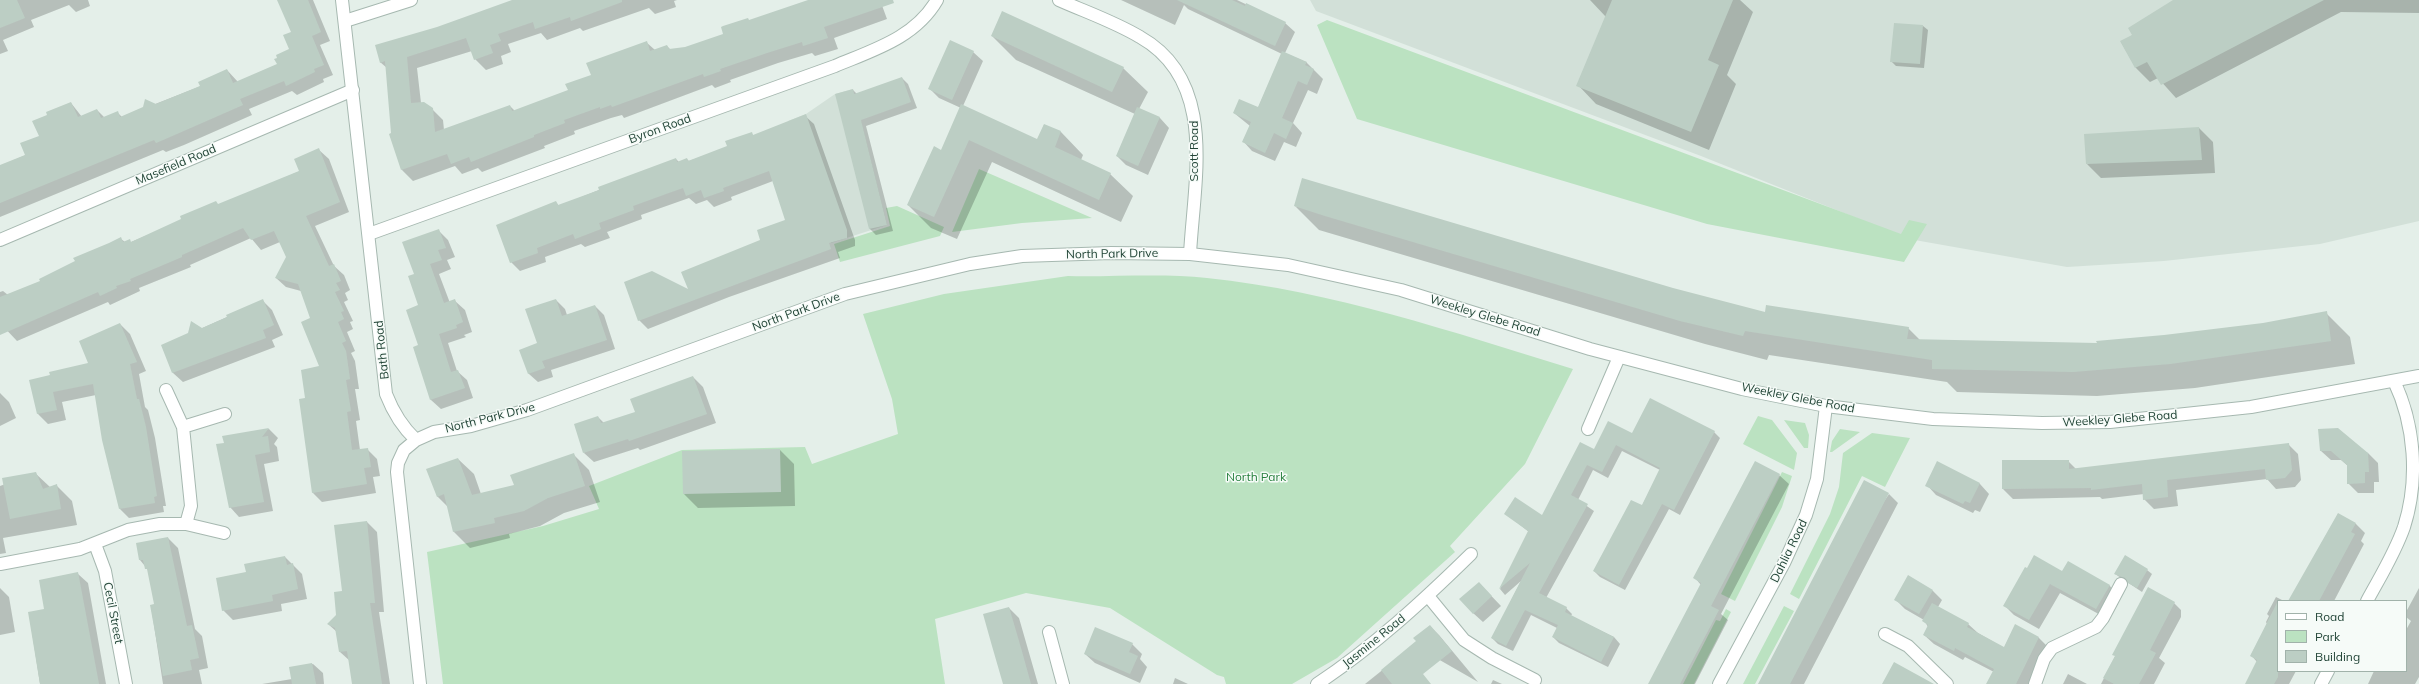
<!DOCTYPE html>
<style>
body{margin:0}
#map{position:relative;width:2419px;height:684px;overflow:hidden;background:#e4efe9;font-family:Mulish,sans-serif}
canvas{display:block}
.legend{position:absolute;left:2277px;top:600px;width:130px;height:72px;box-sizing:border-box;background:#f6fbf8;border:1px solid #a1b2aa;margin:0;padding:5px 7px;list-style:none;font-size:12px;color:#214436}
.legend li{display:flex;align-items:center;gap:8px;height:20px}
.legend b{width:20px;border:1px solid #a1b2aa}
</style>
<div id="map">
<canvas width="2419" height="684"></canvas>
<ul class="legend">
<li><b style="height:5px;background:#fff"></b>Road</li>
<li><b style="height:11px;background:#bbe2c1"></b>Park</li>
<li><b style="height:11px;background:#bccec4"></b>Building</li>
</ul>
</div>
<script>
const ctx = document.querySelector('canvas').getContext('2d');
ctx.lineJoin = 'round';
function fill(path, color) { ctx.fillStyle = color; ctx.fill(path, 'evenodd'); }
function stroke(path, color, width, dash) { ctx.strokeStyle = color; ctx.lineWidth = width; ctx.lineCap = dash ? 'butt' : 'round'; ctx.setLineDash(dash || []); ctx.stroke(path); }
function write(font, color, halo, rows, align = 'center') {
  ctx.font = font + ' Mulish,sans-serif'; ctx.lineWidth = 3; ctx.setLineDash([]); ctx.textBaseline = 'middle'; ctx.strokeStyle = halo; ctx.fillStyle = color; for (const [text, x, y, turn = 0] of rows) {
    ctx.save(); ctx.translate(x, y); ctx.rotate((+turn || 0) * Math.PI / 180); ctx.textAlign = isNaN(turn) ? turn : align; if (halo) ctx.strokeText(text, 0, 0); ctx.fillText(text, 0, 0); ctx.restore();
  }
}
fill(new Path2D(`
 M1310,0h1109v221l-99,23 -156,17 -97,6 -158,-28 -208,-83 -385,-145z
 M853,89l34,136 -56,18 -43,-122 18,-7 29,-20z`), '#d2e0d8');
fill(new Path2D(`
 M1327,20l574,214 8,-14 18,4 -23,38 -197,-38 -350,-105 -40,-94z
 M979,169l113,49 -70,5 -70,9z
 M897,206l47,21 -4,9 -100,26 -6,-18 56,-18 -4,-18z
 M1068,276c44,1 96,-3 139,2 126,13 245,54 366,91l-48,95 -75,82 5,6 -118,106 -45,26h-66l-2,-7 -7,-2 -107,-67 -84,-15 -91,26 10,65h-502l-16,-132 116,-26 56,-17 -10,-23 93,-36 123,-3 7,17 86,-30 -6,-35 -29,-85 81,-20z
 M1758,416l14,4 25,33 -3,17 -51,-26z
 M1784,420l21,3 4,12 -1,13h-4z
 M1840,429l20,3 -28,20h-2l2,-11z
 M1872,433l38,5 -25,49 -23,-11 -63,123 -9,-5 40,-80 9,-27 4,-34z
 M1782,472l10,4 -10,31 -47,94 -14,-7z
 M1784,606l10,5 -39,73h-12z
 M1726,609l5,3 -37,72h-11l33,-64 4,1z`), '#bbe2c1');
fill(new Path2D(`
 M0,0h88l2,6 -14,6 -7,-7 -38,15 3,7 -31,13 5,11 -8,3z
 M278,0h35l17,41 -10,4 13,30 -10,4 1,3 -27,13 -5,-4 -43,18 3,6 -68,30 -18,7 -3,-2 -163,67v-51l26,-11 14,-19 9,-21 22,-12 11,14 15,-7 8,8 12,-6 5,5 79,-31 26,-16 11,12 40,-17 12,-15 2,-17z
 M517,0h160l-3,1 2,6 -21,7 -6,-6 -66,23 -3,-3 -33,12 -6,-7 -33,11 3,8 -10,4 2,8 -17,6 -11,-11 -3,-8 -55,17 4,35 11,6 11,11 1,10 66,-24 5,5 54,-20 77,-49 9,8 12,-4 4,4 14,-2 40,-13 25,-14 62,-21h68l7,19 -53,19 4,11 -23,7 -3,-3 -34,10 -48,17 1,2 -16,6 -3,-3 -88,33 -2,-3 -11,3 -37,13 1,3 -31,12 1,2 -63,24 -4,-4 -16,6 -7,-8 -42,15 -11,-11 -12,-35 2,-1 -5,-66 -7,-6 58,-34z
 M1121,0h116l48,23 10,9 -10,21 21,9 17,17 -6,15 -9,-4 -15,33 9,10 -6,14 -12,-5 -9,19 -23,-10 -9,-10 7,-15 -16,-13 24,-5 24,-54 -94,-45 -4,-4 -9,20z
 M1590,0h150l13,12 -26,63 9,9 -27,66 -113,-46 -18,-19 28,-68z
 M2174,0h245v13l-78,-1 -165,86 -18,-20 -8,4 -14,-14 -15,-26 12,-7z
 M1923,26l5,4 -4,38 -28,-2 -5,-5z
 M992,36l131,32 25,24 -9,17 21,9 9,10 -21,47 -22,-10 -9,-9 18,-42 -119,-54z
 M973,52l10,9 -20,45 74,35 7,-16 17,7 22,23 -2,5 29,14 23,22 -12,26 -129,-60 -35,77 -26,-11 -23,-23 34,-54 19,-43 -22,-10 -9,-9z
 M902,78l6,6 9,24 -51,18 27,105 -17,4 -6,-6 -17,-139 4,4z
 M805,116l9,8 41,116v6l-17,6 2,6 -111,39 -81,32 -9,-9 51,-28 72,-51 25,-21 -14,-39 -42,16 1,3 -18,7 -7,-7 -11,4 -7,-6 -48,17 1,4 -35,13 3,6 -25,9 -4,-3 -36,13 1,5 -26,9 -9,-9 45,-60 3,4 117,-47 3,3 8,-3 2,2 39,-14 23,-14 3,3z
 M2199,128l14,14 2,31 -114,5 -14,-14z
 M319,150l10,9 20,53 -34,14 19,40 10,9 6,15 -5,3 3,7 -4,2 9,19 -3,1 3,7 -6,3 8,19 -4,2 4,8 4,28h-4l5,31 -4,1 4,29 7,-1 10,10 3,17 -7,1 3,16 -54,9 -9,-9 -7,-94 15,-32 -10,-49 -10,-27 -15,-4 -10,-9 11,-21 -7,-15 -19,8 -10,-12 -61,27 1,2 -52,21 1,3 -30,14 -2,-3 -91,39 -17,-18v-31l3,-1 5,4 33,-13 80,-43 4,3h6l169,-71z
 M1295,206l377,83 93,24 143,15 12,12 178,4 165,-20 63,-11 24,24 5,27 -160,24 -98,8 -140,-4 -10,-10 -178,-27 -2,5 -62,-16 -386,-114z
 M438,230l10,10 7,17 -8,3 4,9 -12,5 11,29 5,-2 10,9 7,22 -8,3 2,2 -18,6 9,28 10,9 6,18 -32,11 -10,-9 -17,-52 5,-2 1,-40 -5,-32z
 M556,300l9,9 2,6 28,-9 9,9 11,34 -64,21 2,7 -15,5 -9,-8 -8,-23 18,-7z
 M263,301l9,9 11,25 -11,5 3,7 -92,35 -10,-9 -11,-27z
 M120,324l10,10 16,37 -7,3 6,33 3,3 7,28 11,68h-3l1,6 -35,6 -9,-9 -5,-26 -3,-3 -16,-85 -34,7 4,18 -18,4 -10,-10 -7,-33 59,-17z
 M693,377l10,10 13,36 -76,27 -2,-2 -44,14 -10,-9 14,-36 6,6 32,-10z
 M0,393l9,9 7,16 -16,8z
 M269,429l9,9 -4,6 3,3 2,14 -15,3 9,47 -34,6 -9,-10 -6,-70z
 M2319,430l49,23 10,10 1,19h-5v11h-16l-10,-10v-17l-7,-6h-10l-10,-9z
 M1714,432l6,6 -40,77 -11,-6 -44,81 -25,-13 -6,-6 48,-65 18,-36 -38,-19 -14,27 -15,-8 -15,30 16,11 -48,87 20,10 6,6 -1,2 43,21 6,7 -12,23 -49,-24 -6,-6 4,-9 -26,-13 -18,36 -15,-7 -6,-6 29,-57 -16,14 -5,-6 29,-57 -24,-19 37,4 52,-67 38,-15z
 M2288,444l10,10 3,26 -6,7 -19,2 -9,-10 -91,11 2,16 -24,3 -10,-10v-5l-42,5 -2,-2 -87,2 -10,-10 65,-28 8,8z
 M780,450l14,14 1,42 -97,2 -14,-14z
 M574,455l15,15 11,32 -36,11 -24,13 -31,8 1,4 -40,10 -16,-16 -6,-25 -11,-11 21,-37 16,15 7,20 34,-8z
 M1938,463l42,21 9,10 -9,18 -5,-2 -2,3 -37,-18 -9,-10z
 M35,473l15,14 6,-2 16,16 5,24 -74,13 3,15 -6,1v-68z
 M1779,475l10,9 -68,130 7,6 -33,64h-45l51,-99 -6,-7z
 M1889,494l9,9 -94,181h-45z
 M2338,514l18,10 9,9 -4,8 3,3 -30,57h-45z
 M367,522l10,10 7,80h-5l11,72h-37l-3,-23 -10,-9 -3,-20 -9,-8 9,-9z
 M168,538l10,10 17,81 7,7 6,32 -9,2 3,14h-39l-12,-78 4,-1 -6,-34 -9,-11z
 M285,557l17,17 5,25 -26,5 1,7 -49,9 -10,-10 24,-37z
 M2147,570l5,4 -10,18 -27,-18z
 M2063,572l46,13 9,10 -12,23 -46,-25 -21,36 -25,-14 -9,-9z
 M78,574l10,9 18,101h-66l-11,-71 16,-3z
 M1909,577l24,14 9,9 -4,7 30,17 10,9 26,15 11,-22 24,12 9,9 -18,37h-43l7,-12 -29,-15 -2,3 -29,-16 -10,-9 4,-8 -4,-7 -19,-11 -10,-10z
 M1479,583l22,23 -18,16 -10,-9z
 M0,588l9,9 6,35 -15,3z
 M2419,588v89l-4,7h-47l6,-13h32v-41l5,-9 -5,-4v-5z
 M2149,589l23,12 9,9v7l-22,41 6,5 -11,21h-53z
 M2276,597l8,4h-6v70h18l-7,13h-43l11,-22 -6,-7 16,-31 -1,-2 3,-6 -2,-2z
 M1009,608l10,10 19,66h-34z
 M1430,626l9,9 39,47 -47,-27z
 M1132,644l10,10 -2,5 7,8 -7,16 -45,-20 -10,-9z
 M1400,656l-1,28h-34z
 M313,664l10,9 1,11h-62l30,-5 -2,-11z
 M2068,674l19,10h-24z
 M1175,678l13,6h-15z
 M1493,680l9,4h-11z`), '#0003');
fill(new Path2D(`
 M0,0h17l8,18 -25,10z
 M277,0h31l13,32 -9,4 12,29 -10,4 1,3 -29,14 -2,-5 -44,18 3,6 -73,32 -14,6 -2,-3 -154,63v-38l25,-10 -5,-12 19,-7 -7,-15 15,-6 -1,-3 25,-10 7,15 19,-8 4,9 17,-7 2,6 23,-10 2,-8 11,5 44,-18 -2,-4 29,-13 6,14 44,-19 -3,-5 3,-1 -1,-3 13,-6 -6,-14 8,-3z
 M512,0h110v2l-51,19 -1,-4 -35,12 -2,-7 -35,12 3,7 -11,4 3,8 -19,7 -8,-22 -59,19 4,46 13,-1 9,6 2,24 75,-27 2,6 56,-21 -3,-6 26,-9 -5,-12 61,-22 3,10 17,-6 2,4 16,-2 38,-13 -2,-7 2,-1 25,-8 1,2 59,-20h85l1,3 -70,24 4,11 -25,8 -1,-4 -35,11 -47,16 1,2 -17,6 -1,-3 -91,33 -1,-2 -11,4v-2l-36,13 1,3 -31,12v2l-63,25 -2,-5 -18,7 -4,-10 -46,16 -12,-36 2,-1 -6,-72 -5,2 -5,-18 62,-18z
 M1177,0h55l13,6 1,-3 40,19 -11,24z
 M1612,0h121l-25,60 11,5 -28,67 -115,-46z
 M2173,0h151l-163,85 -14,-23 -12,6 -15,-27 12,-6 -4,-7z
 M1002,11l122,56 -12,25 -121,-56z
 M1894,23l29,2 -3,39 -30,-2z
 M950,40l24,11 -22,49 -24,-11z
 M1282,51l25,11 -2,3 9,4 -7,16 -9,-4 -16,37 11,5 -7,16 -12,-6 -9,20 -23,-11 9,-20 -18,-9 6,-14 19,8z
 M902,77l9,25 -50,18 26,105 -18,4 -34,-135 18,-5 1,5z
 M961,104l76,35 7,-15 17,7 -6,16 56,26 -12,27 -130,-60 -35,77 -27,-12 27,-59 7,4z
 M1137,107l23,10 -22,49 -22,-10z
 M806,114l41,116v8l-18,5 2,6 -193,72 -14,-39 28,-11 36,18 -7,-17 79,-32 -3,-10 28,-10 -16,-49 -46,17 1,3 -20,7 -3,-8 -15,6 -3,-8 -17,6 -33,12 1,4 -35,13 2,6 -26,10 -2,-5 -36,14 1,5 -28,10 -14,-38 60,-24 2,4 41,-15 -1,-3 78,-29 1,4 10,-4 1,3 39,-15 -2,-5 27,-9 1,3z
 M2199,127l3,33 -116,4 -2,-30z
 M319,148l21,54 -34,14 23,50 5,-2 7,17 -5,2 4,7 -5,2 9,19 -3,1 3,7 -6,3 8,19 -4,2 4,8 4,28 -4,1 5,31 -4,1 5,38 16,-2 3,19 -7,1 3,16 -55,9 -13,-94 6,-1 -4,-28 18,-4 -18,-44 9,-4 -12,-34 -23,-6 11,-21 -12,-26 -23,9 -8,-12 -61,27v2l-52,22 1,2 -15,5 1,2 -17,8 -2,-4 -98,43v-38l40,-16 -1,-2 36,-18 -2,-3 36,-15 12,-6 2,5 7,-3 1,3 50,-23 -1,-3 17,-7 19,-8 2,3 81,-33 -5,-12z
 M1302,178l371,110 92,24 1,-7 143,22 -2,12 190,4 -1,-2 68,-6 99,-12 64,-12 4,30 -161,23 -97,8 -141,-3v-9l-187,-29 -2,5 -63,-15 -355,-105 -31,-10z
 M439,229l7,19 -8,2 4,10 -12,4 14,39 11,-4 8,23 -7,3 1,3 -18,6 12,38 7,-2 7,18 -35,12 -17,-53 5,-2 -12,-35 12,-5 -10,-29 6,-2 -12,-32z
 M263,299l11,26 -11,5 3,8 -94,35 -11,-28 27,-12 3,-12 11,7 25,-11 -1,-2z
 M556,299l6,17 33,-11 12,35 -65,21 3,7 -17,6 -9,-24 18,-7 -12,-34z
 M120,323l17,39 -7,2 7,35h2l7,28 11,69 -3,1 1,6 -36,6 -17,-69 -9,-56 -40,8 4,18 -20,4 -8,-34 21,-5 -1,-3 39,-9 -9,-22z
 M693,376l14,38 -78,27 -1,-2 -45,14 -9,-29 24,-8 3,7 34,-11 -5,-13z
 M1650,398l65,33 -41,79 -12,-6 -43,81 -26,-14 38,-71 11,5 18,-37 -44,-23 -14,27 -15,-7 -16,30 17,9 -49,89 28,14 -2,5 49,25 -13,25 -49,-25 6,-12 -33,-15 -19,36 -15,-8 39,-75 -31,26 29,-58 -24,-17 11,-17 27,18 38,-73 14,7 14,-28 24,12z
 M269,428l-7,9 6,-1 2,16 -15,3 9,47 -35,6 -13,-64 8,-1 -2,-7z
 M2338,428l30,25 1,19h-4v11l-18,1v-19l-16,-14h-11l-2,-22z
 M2289,443l3,27 -7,8 -19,2 -1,-11 -98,11 1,17 -25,3 -1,-16 -51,6v-2l-89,1v-29h67v9z
 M780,449l1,43 -98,2 -1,-43z
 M574,453l11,33 -37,12 -24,13 -30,7 1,5 -42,9 -9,-38 -7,3 -11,-28 32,-11 14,37 42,-10 -4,-10z
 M1755,461l25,13 -69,132 8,4 -39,74h-32l53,-101 -8,-5z
 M1937,461l43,22 -10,20 -5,-2 -2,3 -38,-18z
 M36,472l7,17 14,-5 4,25 -51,10 -8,-41z
 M1864,480l25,13 -68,132 -31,59h-32z
 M2338,513l18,10 -5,9 4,2 -36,67h-31z
 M367,521l8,82h-5l12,81h-30l-5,-33 -8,1 -4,-24 -8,-4 9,-9 -2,-23 8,-1 -8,-66z
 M168,537l19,89 5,-1 7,33 -9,2 2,10 -29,6 -13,-71 4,-1 -7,-35h-2l-2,-9h-4l-3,-17z
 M2034,555l28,16 6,-10 42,24 -14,24 -46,-25 -21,36 -26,-14 22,-39 2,1z
 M2125,555l23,14 -11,19 -9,-5 -3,-5 -11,-4z
 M285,556l2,9 6,-2 5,26 -26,6 1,6 -51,10 -6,-33 30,-6 -2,-8z
 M78,572l21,112h-59l-12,-72 16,-3 -5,-29z
 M1908,575l25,15 -14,24 -25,-14z
 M1479,582l13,14 -19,18 -14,-15z
 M2148,587l27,15 -25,48 6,3 -17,31h-25l-11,-6 12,-22 -3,-1z
 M2278,601v76l-4,7h-29l12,-24 -7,-4z
 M1932,603l37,20 -2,4 37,20 11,-23 24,13 -23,47h-30l8,-15 -39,-21 -1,3 -31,-16 5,-10 -6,-4z
 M1009,607l12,41 10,36h-28l-11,-38 -9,-32z
 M1430,625l22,26 -29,23 8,10h-39l-11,-14 35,-29 -3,-3z
 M1095,627l38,16 -4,9 9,4 -8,18 -46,-20z
 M1894,662l40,22h-52z
 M312,663l4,21h-24l-3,-17z`), '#bccec4');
const minor = new Path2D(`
 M1059,0c27,12 56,22 81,37 78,44 54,142 50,217
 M345,21l66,-21
 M369,234l466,-168c38,-16 80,-28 102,-66
 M0,240l353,-150
 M166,390l17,37 8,79 -5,18
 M183,427l42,-13
 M1588,429l31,-72
 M95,544l10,27 21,113
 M0,564l80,-15 48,-19 32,-6h26l38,9
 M1428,596l36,44 28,18 43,22
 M2367,601c13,-24 28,-48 37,-74 15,-47 11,-102 -10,-146
 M1049,632l14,52
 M1885,634l23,12 39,38
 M1317,684c56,-37 106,-83 154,-130
 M1719,684l65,-121 22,-48 11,-36 9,-73
 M2035,684l9,-25 8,-11 44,-21 7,-9 18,-34
 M2321,684l7,-13`);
const tertiary = new Path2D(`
 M342,0l44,394c7,18 15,32 30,46
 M420,684l-23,-212 1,-9 6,-13 12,-10 18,-8 37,-6 56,-16 318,-116 125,-30 52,-8 89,-3 79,1 98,11 113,25 189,59 152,40 84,17 107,13 109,4 68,-1 141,-15 168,-31`);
stroke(minor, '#a6b8b0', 14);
stroke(tertiary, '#a6b8b0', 14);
stroke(minor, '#fff', 12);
stroke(tertiary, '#fff', 12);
write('12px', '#214436', '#f6fbf8', [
 ["Byron Road",660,129,-20],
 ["Scott Road",1194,151,-90],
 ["Masefield Road",176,165,-23],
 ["North Park Drive",1112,254,-1],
 ["North Park Drive",796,312,-20],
 ["Weekley Glebe Road",1485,316,17],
 ["Bath Road",382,350,-96],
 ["Weekley Glebe Road",1798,398,11],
 ["North Park Drive",490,418,-14],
 ["Weekley Glebe Road",2120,419,-4],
 ["Dahlia Road",1789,551,-64],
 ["Cecil Street",113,613,79],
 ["Jasmine Road",1374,641,-39]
]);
write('12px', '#267f3d', '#f6fbf8', [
 ["North Park",1256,477]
]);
</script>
